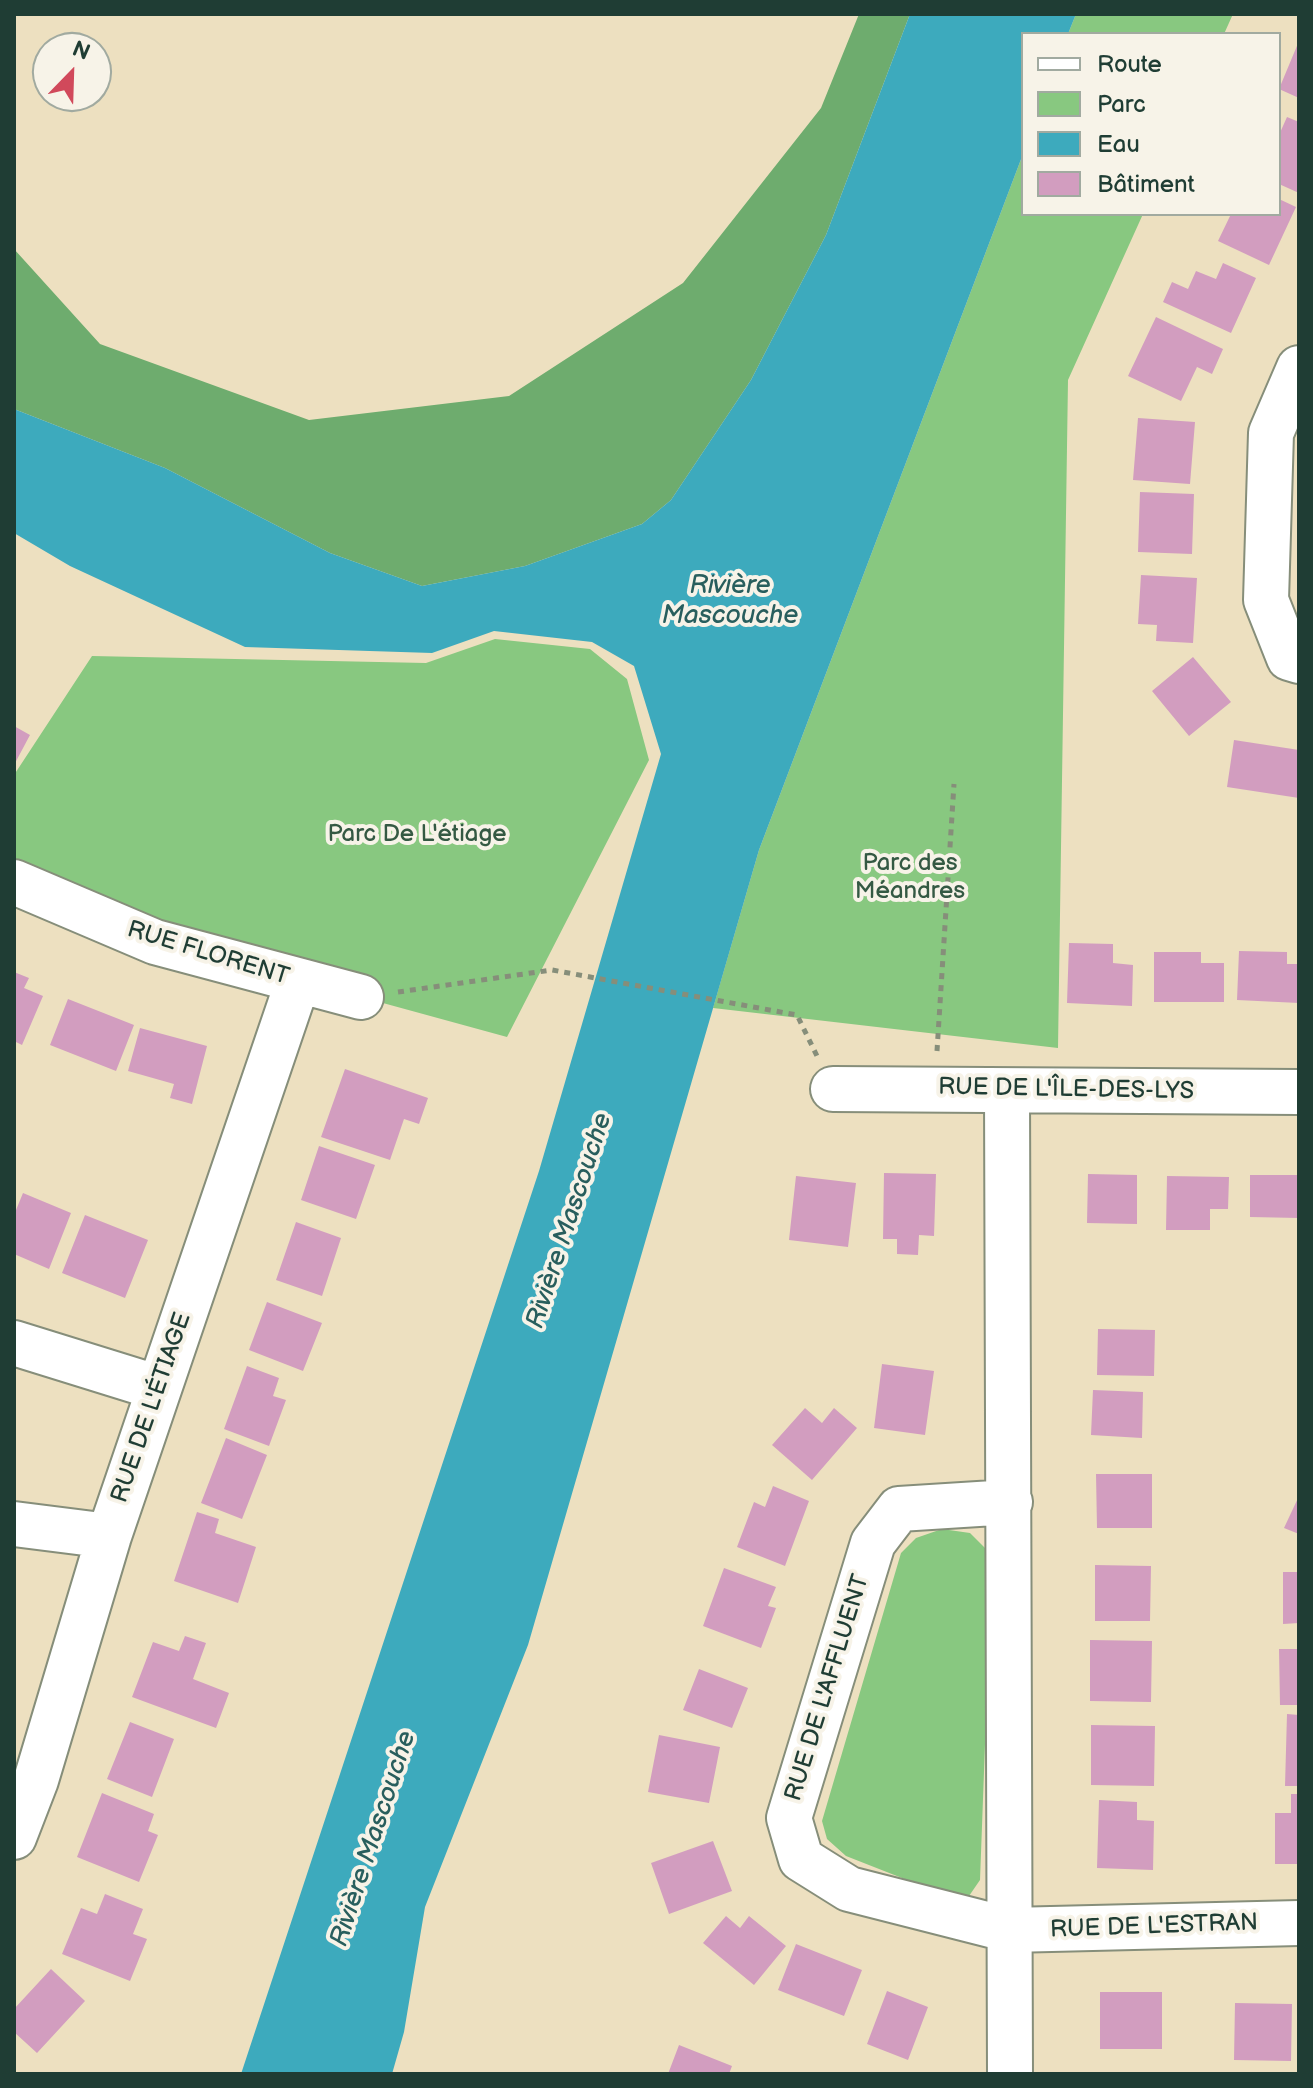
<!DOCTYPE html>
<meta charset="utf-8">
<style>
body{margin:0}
#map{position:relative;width:1313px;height:2088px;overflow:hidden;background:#ede0c0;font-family:"Balsamiq Sans",sans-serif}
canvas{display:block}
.frame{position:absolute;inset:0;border:16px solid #1f3d34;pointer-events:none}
.legend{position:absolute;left:1021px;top:32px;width:260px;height:184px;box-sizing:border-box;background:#f7f3e8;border:2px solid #a1aaa0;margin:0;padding:10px 14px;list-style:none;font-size:24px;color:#1f3d34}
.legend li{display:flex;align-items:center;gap:16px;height:40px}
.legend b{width:40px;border:2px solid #a1aaa0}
.north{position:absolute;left:32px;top:32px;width:80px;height:80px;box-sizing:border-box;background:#f7f3e8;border:2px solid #a1aaa0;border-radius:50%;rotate:23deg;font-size:22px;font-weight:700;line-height:32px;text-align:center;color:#1f3d34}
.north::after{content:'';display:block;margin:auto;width:28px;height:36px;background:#d1495b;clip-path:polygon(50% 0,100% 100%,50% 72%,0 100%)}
</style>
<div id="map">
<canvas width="1313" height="2088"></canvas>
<div class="frame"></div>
<ul class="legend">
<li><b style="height:10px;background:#fff"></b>Route</li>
<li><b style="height:22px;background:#88c880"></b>Parc</li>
<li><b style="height:22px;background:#3daabd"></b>Eau</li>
<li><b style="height:22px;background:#d29dbf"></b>Bâtiment</li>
</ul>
<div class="north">N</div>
</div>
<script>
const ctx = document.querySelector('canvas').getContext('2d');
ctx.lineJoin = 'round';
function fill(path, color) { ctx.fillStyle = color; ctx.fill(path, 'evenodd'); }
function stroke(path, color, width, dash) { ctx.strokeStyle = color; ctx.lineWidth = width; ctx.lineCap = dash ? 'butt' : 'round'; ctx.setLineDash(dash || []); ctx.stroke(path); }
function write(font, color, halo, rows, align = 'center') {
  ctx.font = font + ' "Balsamiq Sans",sans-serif'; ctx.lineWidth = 8; ctx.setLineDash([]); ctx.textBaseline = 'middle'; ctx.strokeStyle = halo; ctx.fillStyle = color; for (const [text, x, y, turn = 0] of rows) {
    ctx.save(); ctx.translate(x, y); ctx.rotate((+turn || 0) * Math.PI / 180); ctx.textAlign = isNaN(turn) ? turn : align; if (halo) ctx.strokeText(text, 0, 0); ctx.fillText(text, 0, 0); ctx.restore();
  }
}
fill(new Path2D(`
 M1076,14h157l-9,20h-156z
 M1023,154v60h120l-75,166 -10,668 -345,-40 46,-158z
 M495,639l95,10 37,30 22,81 -142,277 -146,-40 -347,-115v-107l78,-119 334,7z
 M942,1529l28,4 22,22 -12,325 -11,16 -11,4 -112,-44 -19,-17 -5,-18 79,-268 15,-15z`), '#88c880');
fill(new Path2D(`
 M859,14h51l-84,221 -75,145 -80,120 -29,24 -117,42 -103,20 -92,-33 -165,-85 -151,-59v-160l86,95 209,76 200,-24 174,-113 138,-175z`), '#6eac6e');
fill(new Path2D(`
 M910,14h166l-8,20h-45v120l-264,696 -231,795 -103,262 -21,125 -12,42h-151l298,-903 122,-417 -27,-88 -42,-24 -98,-11 -62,22 -187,-6 -175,-81 -56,-33v-124l151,59 165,85 92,33 103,-20 117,-42 29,-24 80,-120 75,-145z`), '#3daabd');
fill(new Path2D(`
 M1299,41v57l-20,-9z
 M1287,117l12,5v71l-20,-9v-49z
 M1279,199l17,8 -27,58 -51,-24 13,-27h48z
 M1223,263l33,15 -25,55 -68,-31 9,-20 16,7 8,-18 20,8z
 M1156,317l67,32 -11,25 -15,-7 -16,34 -53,-25z
 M1138,418l57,4 -5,62 -57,-4z
 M1140,492l54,2 -2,60 -54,-2z
 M1141,575l56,3 -4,65 -37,-2 1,-16 -19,-1z
 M1193,657l38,45 -42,34 -37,-45z
 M14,726l16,9 -16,30z
 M1234,740l65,10v48l-72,-11z
 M1069,943l44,1v19l20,2 -1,41 -65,-3z
 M1239,951l48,1v12h12v39l-62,-3z
 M1154,952h47v11h23v39h-70z
 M14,972l15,6 -5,10 19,8 -21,49 -8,-4z
 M68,999l66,26 -18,46 -66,-26z
 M140,1028l67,18 -15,58 -22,-6 4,-14 -46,-13z
 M345,1069l83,29 -9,26 -15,-5 -14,41 -69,-23z
 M319,1146l56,19 -19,54 -55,-19z
 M884,1173l52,1 -2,62 -15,-1 -1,20 -21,-1v-15h-14z
 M1088,1174l49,1v49l-50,-1z
 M1250,1175h49v43l-49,-1z
 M796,1176l60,7 -8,64 -59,-7z
 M1167,1176l62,1 -1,32h-18v21h-44z
 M23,1193l48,20 -22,56 -35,-15v-39z
 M85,1215l63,25 -23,58 -63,-25z
 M296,1222l45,16 -19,58 -46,-16z
 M267,1302l55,21 -19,48 -54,-21z
 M1098,1329l57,1 -1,46 -57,-1z
 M882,1364l52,7 -9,64 -51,-7z
 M247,1366l32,12 -6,18 13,4 -17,46 -45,-17z
 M1093,1390l50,2 -1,46 -51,-3z
 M805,1408l17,15 12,-15 23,20 -45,52 -40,-35z
 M226,1438l41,17 -25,64 -41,-16z
 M1096,1474h56v54h-55z
 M773,1486l36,15 -24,65 -48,-19 17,-45 11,5z
 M1299,1496v38l-15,-6z
 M197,1512l22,7 -4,14 41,14 -18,56 -64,-22z
 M1095,1565l56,1 -1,55h-55z
 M724,1568l52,19 -8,19 8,2 -15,40 -58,-22z
 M1283,1572h16v51l-16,1z
 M185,1636l21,7 -13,36 36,14 -13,35 -84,-31 21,-55 26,9z
 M1090,1640l62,1 -1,61 -61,-1z
 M1279,1649h20v56h-19z
 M699,1669l49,19 -16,40 -49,-18z
 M1287,1714l12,1v71h-14z
 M130,1722l44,17 -22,58 -45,-18z
 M1091,1725l64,1 -1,60 -63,-1z
 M659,1735l61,12 -11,56 -61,-11z
 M102,1793l52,21 -6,17 10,4 -19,47 -62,-25z
 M1291,1794h8v70h-24v-51h16z
 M1099,1800l38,2v18l17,1 -1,49 -56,-2z
 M713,1841l19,50 -63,23 -18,-51z
 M105,1894l38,15 -10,25 14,5 -17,42 -68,-27 19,-46 16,6z
 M726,1916l14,12 9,-12 37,30 -32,39 -51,-42z
 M796,1944l66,26 -18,46 -66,-26z
 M51,1969l34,32 -48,52 -23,-21v-23z
 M887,1991l41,16 -20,53 -41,-16z
 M1100,1992h62v57h-62z
 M1235,2003l57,1 -1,57 -57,-1z
 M679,2045l53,21 -3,8h-61z`), '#d29dbf');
const minor = new Path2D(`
 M1299,368l-28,65 -5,167 23,58 10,3
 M14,882l141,60 206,55
 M833,1089l466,3
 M1007,1092l3,982
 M14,1343l145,45
 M1010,1502l-111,7 -26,34 -84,275 12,41 48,30 161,41 289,-7
 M14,1524l95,12
 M14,1837l22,-57 73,-244 189,-555`);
stroke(minor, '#868e7a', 48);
stroke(new Path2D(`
 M398,992l154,-22 245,45 20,41
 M937,1051l17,-267`), '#868e7a', 5, [6, 6]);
stroke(minor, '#fff', 44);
write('24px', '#345943', '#f7f3e8', [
 ["Parc De L'étiage",417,835],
 ["Parc des",910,864],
 ["Méandres",910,892]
]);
write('24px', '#1f3d34', '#f7f3e8', [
 ["RUE FLORENT",208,954,17],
 ["RUE DE L'ÎLE-DES-LYS",1066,1090,1],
 ["RUE DE L'ÉTIAGE",152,1408,-71],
 ["RUE DE L'AFFLUENT",828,1688,-73],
 ["RUE DE L'ESTRAN",1154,1927,-2]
]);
write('italic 26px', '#285e5d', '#f7f3e8', [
 ["Rivière",730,586],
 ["Mascouche",730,616],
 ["Rivière Mascouche",570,1221,-72],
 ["Rivière Mascouche",374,1839,-72]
]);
</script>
